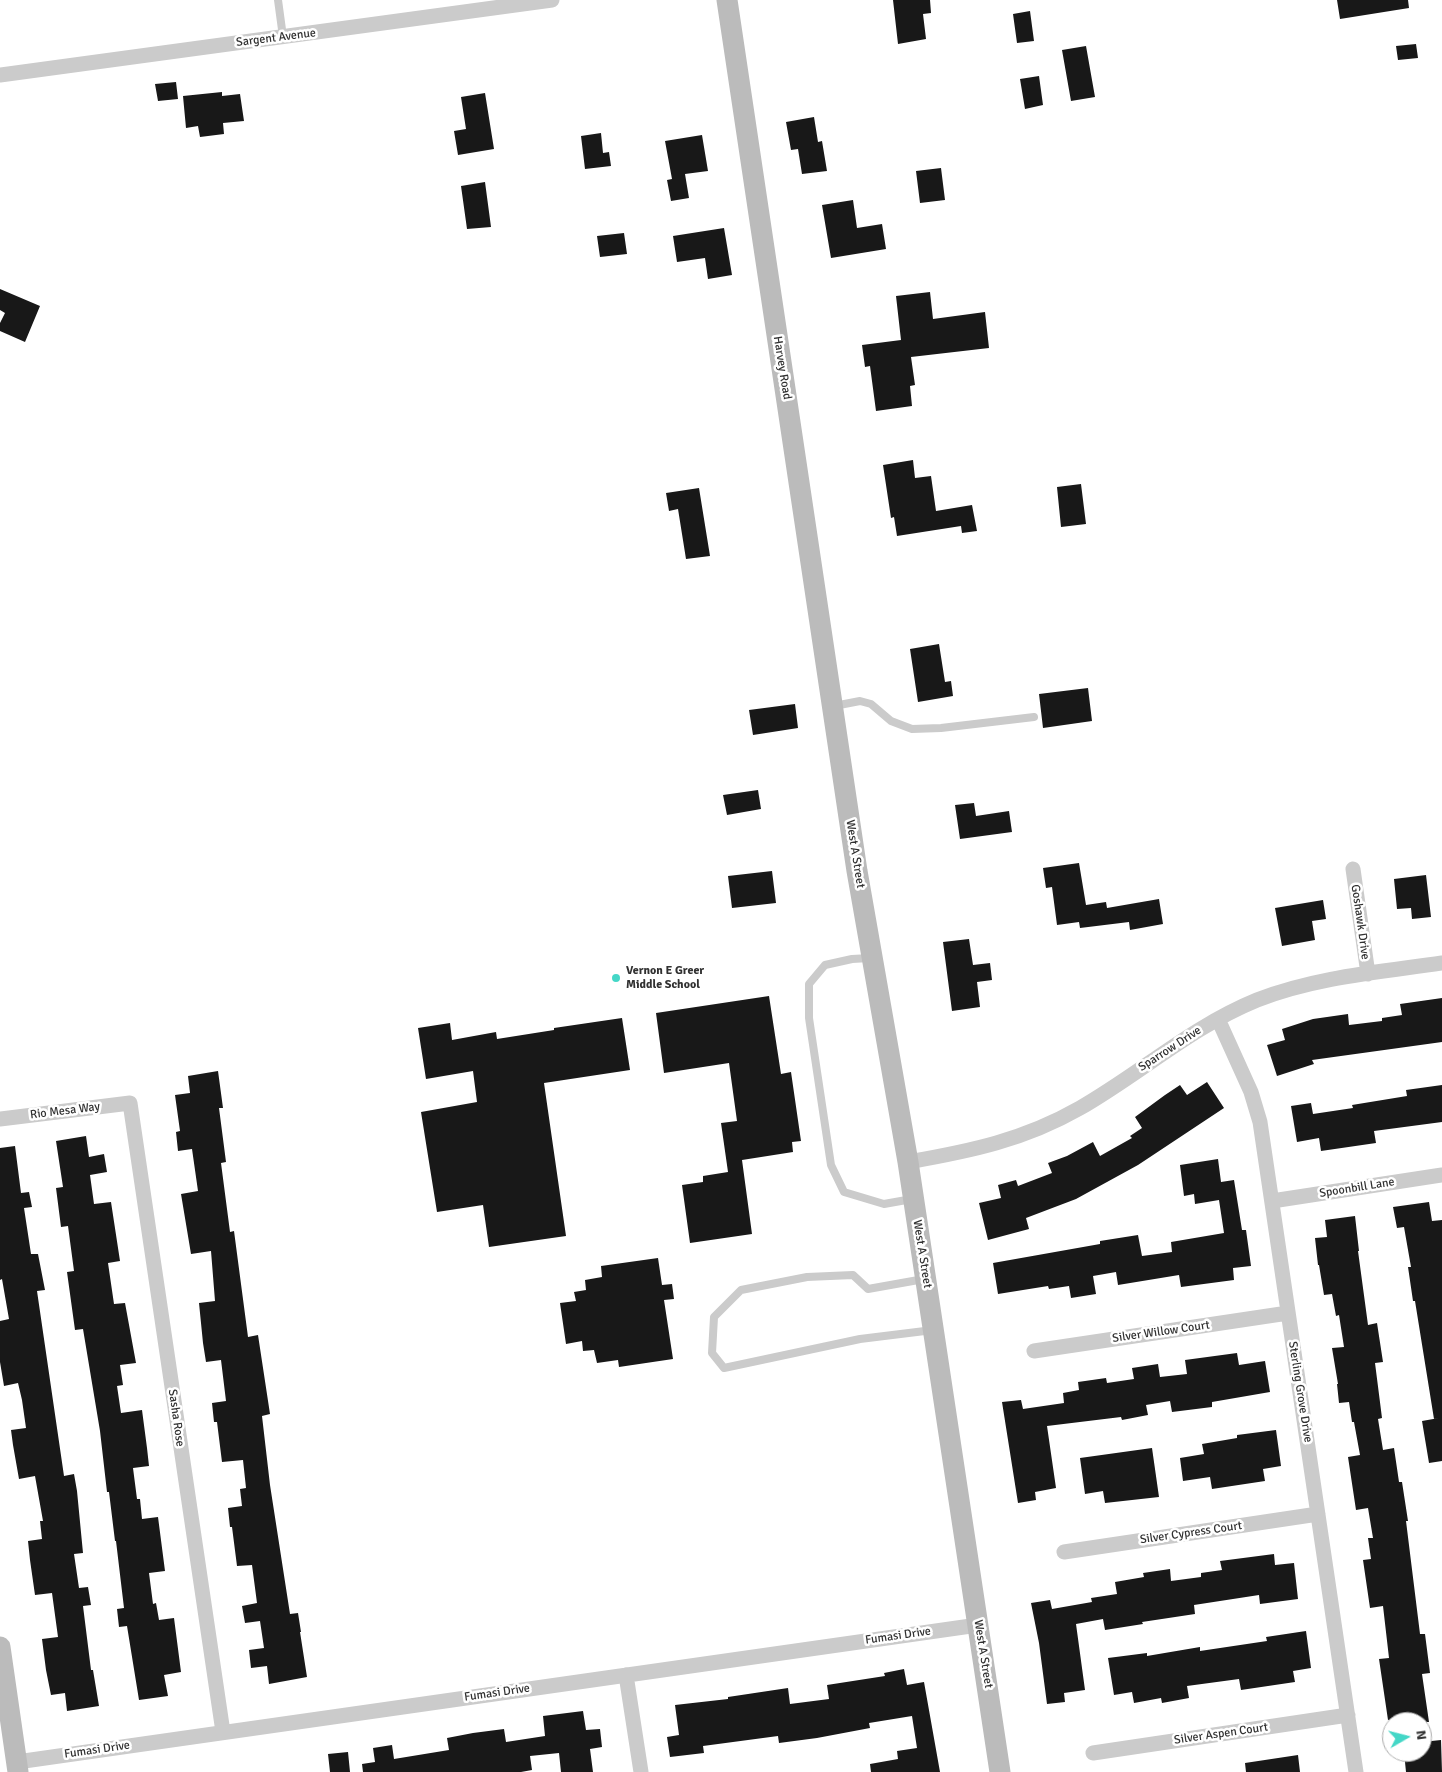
<!DOCTYPE html>
<style>
body{margin:0}
#map{position:relative;width:1442px;height:1772px;overflow:hidden;background:#fff;font-family:Signika,sans-serif}
canvas{display:block}
.north{position:absolute;left:1382px;top:1712px;width:50px;height:50px;box-sizing:border-box;background:#fff;border:1px solid #adadad;border-radius:50%;rotate:82deg;font-size:14px;font-weight:700;line-height:20px;text-align:center;color:#313131}
.north::after{content:'';display:block;margin:auto;width:18px;height:22px;background:#44d7c7;clip-path:polygon(50% 0,100% 100%,50% 72%,0 100%)}
</style>
<div id="map">
<canvas width="1442" height="1772"></canvas>
<div class="north">N</div>
</div>
<script>
const ctx = document.querySelector('canvas').getContext('2d');
ctx.lineJoin = 'round';
function fill(path, color) { ctx.fillStyle = color; ctx.fill(path, 'evenodd'); }
function stroke(path, color, width, dash) { ctx.strokeStyle = color; ctx.lineWidth = width; ctx.lineCap = dash ? 'butt' : 'round'; ctx.setLineDash(dash || []); ctx.stroke(path); }
function write(font, color, halo, rows, align = 'center') {
  ctx.font = font + ' Signika,sans-serif'; ctx.lineWidth = 5; ctx.setLineDash([]); ctx.textBaseline = 'middle'; ctx.strokeStyle = halo; ctx.fillStyle = color; for (const [text, x, y, turn = 0] of rows) {
    ctx.save(); ctx.translate(x, y); ctx.rotate((+turn || 0) * Math.PI / 180); ctx.textAlign = isNaN(turn) ? turn : align; if (halo) ctx.strokeText(text, 0, 0); ctx.fillText(text, 0, 0); ctx.restore();
  }
}
fill(new Path2D(`
 M893,0h37l1,13 -8,1 3,25 -28,5z
 M1337,0h71l1,8 -69,11z
 M1030,11l4,30 -17,2 -4,-29z
 M1416,44l2,14 -20,2 -2,-14z
 M1086,46l9,51 -24,4 -9,-51z
 M1039,76l4,29 -18,4 -5,-30z
 M176,82l2,17 -20,2 -3,-17z
 M222,92v4l18,-2 4,27 -21,2 1,11 -24,3 -2,-11 -12,2 -3,-32z
 M485,93l9,56 -36,6 -4,-24 12,-2 -5,-32z
 M814,117l4,25 4,-1 5,30 -25,3 -4,-25 -7,1 -5,-28z
 M601,133l2,20 6,-1 2,14 -26,3 -4,-33z
 M702,135l6,36 -23,3 4,24 -18,3 -4,-21 5,-1 -7,-38z
 M941,168l4,32 -25,3 -4,-32z
 M485,182l6,45 -24,2 -6,-43z
 M853,200l4,28 25,-4 4,25 -55,9 -9,-53z
 M724,228l8,47 -24,4 -3,-21 -28,4 -4,-26z
 M624,233l3,21 -27,3 -3,-21z
 M0,289l40,17 -15,36 -25,-11v-8l5,-10 -5,-3z
 M930,292l3,27 52,-7 4,36 -78,9 4,28 -5,1 2,20 -36,5 -6,-45 -5,1 -3,-22 39,-5 -5,-44z
 M913,460l2,18 16,-2 5,35 36,-6 5,26 -15,2 -1,-7 -64,10 -3,-19 -3,1 -8,-53z
 M1081,484l5,40 -25,3 -4,-40z
 M699,488l11,68 -24,3 -8,-50 -9,2 -3,-18z
 M939,644l6,38 6,-1 2,15 -35,6 -8,-53z
 M1088,688l4,33 -49,7 -4,-34z
 M795,704l3,24 -45,7 -4,-25z
 M758,790l3,19 -34,6 -4,-20z
 M974,803l2,13 33,-5 3,21 -52,7 -5,-34z
 M1079,863l7,42 20,-3 1,6 52,-9 4,25 -33,6 -1,-8 -49,6 -1,-6 -22,3 -5,-38 -6,1 -3,-20z
 M772,871l4,32 -44,5 -4,-32z
 M1426,875l5,42 -19,2 -1,-11 -14,1 -3,-30z
 M1323,900l3,19 -14,2 3,19 -33,6 -7,-38z
 M969,939l4,26 17,-2 2,17 -15,2 3,25 -28,4 -9,-69z
 M769,996l12,78 10,-2 10,69 -9,1 1,10 -51,8 10,74 -62,9 -8,-58 21,-3v-6l25,-4 -7,-49 16,-2 -8,-58 -65,10 -8,-60z
 M1442,998v44l-130,18 2,4 -37,12 -10,-31 18,-5 -3,-11 31,-10 35,-5 1,11 33,-4v-3l20,-3 -2,-11z
 M622,1018l8,52 -86,13 22,153 -77,11 -6,-42 -46,7 -16,-100 56,-10 -4,-31 -47,8 -8,-51 32,-5 2,17 44,-8 1,7 57,-9v-2z
 M218,1071l5,37h-4l7,54 -5,1 9,69 4,-1 14,106 10,-2 12,79 -8,2 8,69 20,129 8,-1 3,19h-1l7,45 -38,7 -2,-18 -16,2 -2,-18 15,-2 -4,-27 -15,2 -3,-17 15,-3 -5,-38 -15,1 -5,-39h-2l-2,-19 14,-2 -2,-17 6,-1 -3,-28 -21,2 -5,-40h-3l-2,-19 14,-2 -5,-41 -15,2 -3,-19 -4,-40 16,-2 -4,-50 -20,3 -10,-60 17,-3 -6,-42 -14,2 -2,-19 4,-1 -5,-36 15,-2 -2,-17z
 M1207,1082l17,26 -86,57 -62,34 -50,19 3,11 -41,11 -9,-37 22,-5 -3,-13 18,-5 2,6 34,-13 -4,-10 19,-7 26,-14 7,14 32,-18 -2,-2 12,-8 -7,-11 30,-22 15,-10 7,10z
 M1442,1085v37l-68,9 2,12 -55,8 -2,-13 -22,4 -6,-36 20,-3 2,11 40,-6 -1,-3 55,-9 -1,-6z
 M86,1136l3,21 15,-3 3,18 -17,3 4,29 17,-2 9,59 -12,2 6,41 11,-1 11,60 -16,2 3,20 -6,1 4,27 21,-3 5,38 2,18 -16,2 4,31h3l2,20 16,-2 7,54 -16,2 4,31 3,-1 3,17 15,-2 7,54 -17,3 4,21 -29,4 -12,-74 -8,1 -2,-18 7,-1 -8,-67h-1l-6,-49h-2l-7,-61 -17,-102 -8,1 -8,-58 7,-1 -6,-45 -7,1 -5,-39 7,-1 -7,-46z
 M15,1146l6,47 8,-1 3,15 -8,1 7,46h7l7,36 -8,1 27,185 10,-2 3,17 6,62 -9,1 5,34 9,-1 3,18 -8,1 8,64h2l6,36 -32,5 -2,-18 -14,2 -5,-25 -4,-31 16,-2 -6,-44 -17,2 -5,-35 -2,-19 14,-2 -2,-18h3l-8,-45 -16,3 -6,-34 -2,-15 15,-2 -4,-28 -4,-17 -14,3 -4,-24v-41l9,-2 -7,-40 -2,1v-132z
 M1218,1159l3,23 13,-2 8,50h4l5,36 -18,2 1,12 -53,7 -2,-12 -61,10 -2,-13 -23,4 3,18 -25,4 -2,-12 -20,3 -1,-3 -50,8 -5,-31 107,-19v-3l38,-6 4,21 30,-4 -1,-10 53,-9 -5,-33 -24,4 -1,-10 -10,2 -4,-31z
 M1429,1202l3,19 10,-1v241l-13,2 -7,-42 17,-3 -5,1 -19,-118h-2l-5,-34h3l-7,-40 -7,1 -4,-21z
 M1355,1216l4,35h-1l10,74 9,-2 6,39 -8,1 7,55 -4,1 5,31 11,-2 5,34h3l6,39h-2l14,113h5l5,39 -8,1 7,48h-31v-3l-10,1 -9,-61 10,-1 -6,-52 -13,2 -7,-48 8,-1 -3,-21h5l-5,-30 -12,2 -8,-53 12,-2 -6,-33h-2l-3,-20 -10,1 -2,-19h1l-6,-36 12,-1 -5,-32 -3,1 -4,-22 -8,1 -5,-30h-1l-3,-27 12,-1 -2,-17z
 M658,1258l4,27 10,-1 2,15 -10,1 9,59 -54,8 -1,-7 -21,3 -3,-13 -11,1 -1,-10 -16,3 -6,-41 16,-2 -2,-9 12,-2 -1,-10 17,-3 -1,-11z
 M1237,1353l2,12 26,-4 5,31 -58,10v5l-40,5 -2,-11 -24,4 2,10 -26,5 -1,-3 -74,9 9,62 -21,4 1,8 -18,3 -16,-101 19,-2 2,9 41,-6 -1,-10 16,-3 -1,-8 28,-4 1,5 27,-4 -2,-11 26,-4 2,13 27,-3 -2,-14z
 M1276,1430l5,36 -18,3 2,12 -53,8 -2,-12 -27,4 -3,-23 24,-4 -2,-10 35,-6v-3z
 M1152,1448l7,49 -54,6 -2,-12 -18,3 -5,-36z
 M1274,1554l1,11 19,-2 4,36 -38,5 -1,-9 -65,10 1,9 -53,8 1,2 -38,6 -2,-11 -27,5 9,66 -21,3 1,9 -18,2 -8,-61 -8,-40 19,-3 2,9 40,-7 -1,-4 26,-4 -2,-12 29,-5 -1,-4 27,-4 1,12 30,-4v-4l21,-3 -2,-9z
 M1306,1631l5,37 -18,3 2,11 -54,8 -2,-11 -52,7 2,12 -27,5 -1,-5 -27,5 -2,-11 -18,3 -6,-37 39,-5v3l53,-9v4l67,-10 -1,-4z
 M904,1669l3,16 17,-3 16,90h-69l-1,-8 28,-5 -1,-8 20,-3 -5,-32 -43,7 1,5 -53,10 -38,5 -1,-7 -75,10 1,7 -34,4 -3,-20 12,-2 -4,-30 53,-6v-2l60,-9 2,16 39,-5 -2,-14 58,-9 -1,-3z
 M583,1711l3,19 14,-1 2,18 -12,2 3,23h-32l-2,-19 -29,3 2,14 -11,2h-158l-1,-8 13,-2 -2,-14 19,-3 2,14 55,-9 -2,-12 26,-5 31,-4 2,13 39,-6 -2,-20z
 M1441,1740l1,32h-36l-2,-20h18v-10z
 M348,1752l2,20h-20l-2,-18z
 M1298,1755l2,17h-54l-1,-9z`), '#181818');
stroke(new Path2D(`
 M278,0l5,37
 M834,706l26,-5 11,3 20,17 21,8 29,-1 93,-11
 M870,958l-18,1 -27,6 -16,19v34l22,147 13,27 40,12 28,-5
 M924,1279l-56,10 -15,-14 -46,2 -66,13 -27,27 -2,36 12,15 136,-29 73,-9`), '#cbcbcb', 8);
stroke(new Path2D(`
 M0,75l552,-75
 M1353,869l15,105
 M1218,1019l33,73 9,30 96,650
 M0,1119l130,-16 93,629
 M908,1162c63,-11 116,-22 172,-54 61,-35 111,-81 177,-108 59,-23 123,-28 185,-37
 M1272,1201l170,-26
 M1034,1351l254,-38
 M1064,1552l254,-38
 M626,1675l15,97
 M1093,1753l255,-38
 M17,1762l961,-137`), '#cbcbcb', 15);
stroke(new Path2D(`
 M727,0l130,871 51,291 92,610
 M0,1647l18,125`), '#bbb', 21);
for (const [x, y, r, color] of [
 [616,978,5,"#44d7c7"]
]) { const dot = new Path2D(); dot.arc(x, y, r, 0, 2 * Math.PI); ctx.fillStyle = color; ctx.fill(dot); stroke(dot, '#fff', 2); }
write('12px', '#313131', '#fff', [
 ["Sargent Avenue",276,38,-7],
 ["Harvey Road",782,368,81],
 ["West A Street",855,854,81],
 ["Goshawk Drive",1360,922,82],
 ["Sparrow Drive",1170,1049,-33],
 ["Rio Mesa Way",65,1111,-7],
 ["Spoonbill Lane",1357,1188,-9],
 ["West A Street",922,1254,81],
 ["Silver Willow Court",1161,1332,-8],
 ["Sterling Grove Drive",1300,1392,81],
 ["Sasha Rose",176,1418,82],
 ["Silver Cypress Court",1191,1533,-8],
 ["Fumasi Drive",898,1636,-8],
 ["West A Street",983,1654,81],
 ["Fumasi Drive",497,1693,-8],
 ["Silver Aspen Court",1221,1734,-8],
 ["Fumasi Drive",97,1750,-8]
]);
write('bold 12px', '#313131', '#fff', [
 ["Vernon E Greer",626,971],
 ["Middle School",626,985]
], 'left');
</script>
